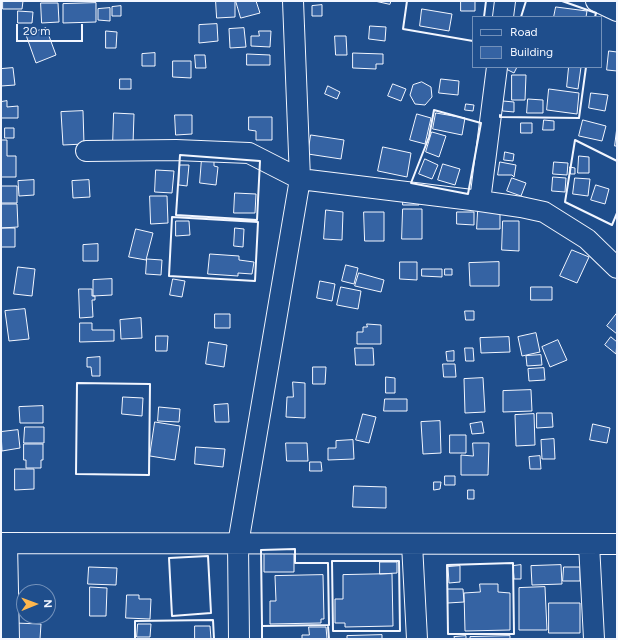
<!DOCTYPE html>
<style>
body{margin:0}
#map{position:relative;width:618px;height:640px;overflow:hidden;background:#1f4e8c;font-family:Figtree,sans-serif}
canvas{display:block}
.frame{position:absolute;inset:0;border:2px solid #f2f6ff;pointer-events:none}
.legend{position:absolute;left:472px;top:16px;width:130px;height:52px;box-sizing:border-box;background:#1f4e8c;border:1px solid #7391ba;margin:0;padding:5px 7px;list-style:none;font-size:12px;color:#f2f6ff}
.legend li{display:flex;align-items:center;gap:8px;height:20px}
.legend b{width:20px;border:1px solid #7391ba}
.north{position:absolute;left:16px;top:584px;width:40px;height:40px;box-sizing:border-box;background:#1f4e8c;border:1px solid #7391ba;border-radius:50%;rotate:89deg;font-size:11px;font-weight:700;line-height:16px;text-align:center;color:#f2f6ff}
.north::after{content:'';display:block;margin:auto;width:14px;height:18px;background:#ffb74d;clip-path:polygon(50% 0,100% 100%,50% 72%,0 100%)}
.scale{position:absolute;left:16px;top:24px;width:67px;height:18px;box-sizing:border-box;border:2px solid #f2f6ff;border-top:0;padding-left:5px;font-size:12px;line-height:14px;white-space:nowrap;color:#f2f6ff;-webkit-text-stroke:3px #1f4e8c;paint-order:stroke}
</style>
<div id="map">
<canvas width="618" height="640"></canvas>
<div class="frame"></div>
<ul class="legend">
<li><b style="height:5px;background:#1f4e8c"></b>Road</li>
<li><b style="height:11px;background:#3563a3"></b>Building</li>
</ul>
<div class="north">N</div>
<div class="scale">20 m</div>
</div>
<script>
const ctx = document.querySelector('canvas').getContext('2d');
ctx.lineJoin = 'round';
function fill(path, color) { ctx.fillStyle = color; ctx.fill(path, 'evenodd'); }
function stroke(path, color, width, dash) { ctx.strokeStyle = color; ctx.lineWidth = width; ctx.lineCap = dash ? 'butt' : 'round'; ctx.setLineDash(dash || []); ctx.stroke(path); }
const building = new Path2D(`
 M3,1h20l-1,8h-19z
 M216,1h19v16l-18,1z
 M236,1h20l4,12 -19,5z
 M375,1h16l-1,3z
 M461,1h14v10h-14z
 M41,3h17l1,19 -17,1z
 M96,3v19l-33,1v-19z
 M322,5v11h-10v-10z
 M121,6v10h-9v-9z
 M556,7l31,4 -1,6h-32z
 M110,8v13l-12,-1v-11z
 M422,9l30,5 -3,17 -29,-5z
 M18,11l15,1 -1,11h-14z
 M217,24l1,17 -19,2v-18z
 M370,26l16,1 -1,14 -16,-2z
 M46,28l10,27 -20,8 -10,-28z
 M244,28l2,19 -16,1 -1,-19z
 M106,31l11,1 -1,16h-10z
 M259,31h12l-1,16 -19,-1v-10h8z
 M335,36h11l1,19h-11z
 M609,51l8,1v19l-10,-1z
 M155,53v13h-13v-12z
 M353,53l30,1v10h-7v5l-23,-1z
 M247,54l23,1v10h-23z
 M195,55h10l1,13h-10z
 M173,61h18v17l-18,-1z
 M505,67h12l-3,6 -10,-5z
 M569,67h12l-3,22 -11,-2z
 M13,68l2,17 -14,1v-17z
 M512,75h14l-1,25h-13z
 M120,79h11v10h-11z
 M441,79l18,2 -1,14 -19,-2z
 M422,82l9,5 1,10 -7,8 -10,-1 -5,-9 3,-10z
 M393,84l13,5 -5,12 -13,-5z
 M328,86l12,6 -3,7 -12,-5z
 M549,89l30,4 -2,21 -30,-4z
 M591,93l17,2 -3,16 -16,-3z
 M528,99l15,1v13h-16z
 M7,101v6l11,-1v12h-17v-16z
 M503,101l11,1v10l-11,-1z
 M466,104l8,1 -1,6 -8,-1z
 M83,111l1,33 -21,1 -2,-33z
 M114,113l20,1 -1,30h-20z
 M436,113l29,5 -3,17 -29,-6z
 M417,114l14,4 -6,26 -15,-4z
 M175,115h17v19l-16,1z
 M249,117h23v23h-16v-9l-7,-1z
 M544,120l10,1v9h-11z
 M583,120l23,6 -4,15 -23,-5z
 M521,123h11v10h-11z
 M617,127v19h-2z
 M5,128h9v10h-9z
 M432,132l14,4 -7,21 -13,-5z
 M311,135l33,5 -3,19 -33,-5z
 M1,140h6v16h9v21h-15z
 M383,147l28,6 -4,24 -29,-6z
 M505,152l9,2 -1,7 -9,-1z
 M579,156l10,1v16h-11z
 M202,158l12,1v7l4,1 -2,18 -16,-2z
 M425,159l13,6 -6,14 -13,-5z
 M500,162l16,3 -2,12 -2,-2h-14z
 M554,162l14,1 -1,12 -14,-1z
 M443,164l17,5 -5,16 -17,-5z
 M180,165h9l-2,21 -8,-1z
 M570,167l5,1v6h-4z
 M156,170l18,1 -2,22 -17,-1z
 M553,177l13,1 -1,14 -13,-1z
 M512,178l14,5 -5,13 -14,-5z
 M575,178l15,1 -2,17 -15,-2z
 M34,180v15l-15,1 -1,-15z
 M89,180l1,17 -17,1 -1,-17z
 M596,185l13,4 -4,15 -14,-4z
 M1,186h16v17h-16z
 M235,193l21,1 -1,19h-21z
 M403,195h16v10h-16z
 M150,196h17l1,27 -17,1z
 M1,204h16l1,23 -17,1z
 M403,209h19v30h-20z
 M326,210l17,2 -1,28 -18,-1z
 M478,211h22v18h-23z
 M364,212h20v29h-19z
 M457,212h17v13l-17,-1z
 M176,221h13l1,14 -14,1z
 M503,221h16v30l-17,-1z
 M1,228h14v19h-14z
 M235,228l9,1 -1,18 -9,-1z
 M136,229l17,4 -7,27 -17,-3z
 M98,244v17h-15v-16z
 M572,250l17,7 -12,26 -17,-7z
 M210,254l29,2v4l15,2 -2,12 -14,-1v3l-30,-2z
 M147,259l15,1 -1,15 -15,-1z
 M400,262h17v18l-17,-1z
 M499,262v24h-29l-1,-23z
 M346,265l12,3 -4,16 -12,-3z
 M18,267l17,2 -3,27 -18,-2z
 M422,269h20v8l-20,-1z
 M445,269h7v6h-7z
 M359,273l25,7 -3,12 -26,-6z
 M112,279v16l-19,1v-16z
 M173,279l12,2 -3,16 -12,-2z
 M320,281l15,3 -3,17 -15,-3z
 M341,287l20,4 -3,18 -21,-4z
 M531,287h21v13h-21z
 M79,289h13v7h3v4h-3l1,17 -13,1z
 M25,309l4,30 -20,2 -4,-30z
 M465,311h9v9h-8z
 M617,313v21l-10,-8z
 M215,314h15v14h-15z
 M141,318l1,20 -21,1 -1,-19z
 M80,323h12v7h22v11l-34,1z
 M367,324l14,1v19h-24v-12h6v-5h4z
 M536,333l4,19 -18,4 -4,-19z
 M156,336h12l-1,15h-11z
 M509,337l1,15 -29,1 -1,-15z
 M611,337l6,5 -1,12 -11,-9z
 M558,340l9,20 -17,7 -8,-20z
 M209,342l18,3 -3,22 -18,-3z
 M355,348h18l1,17h-18z
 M465,348h8l1,13h-8z
 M454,351v10h-7l-1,-9z
 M541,355l1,10 -15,1 -1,-10z
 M100,357v19h-8l-1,-9h-4v-9z
 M443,364h12l1,13h-12z
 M313,367h13l-1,17h-12z
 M544,368l1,12 -16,1 -1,-12z
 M386,377l9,1v15h-9z
 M483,378l2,34 -20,1 -1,-34z
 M293,382l12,1v35l-19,-1 1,-20h6z
 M531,390l1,21 -29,1v-21z
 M123,397l20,1 -1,18 -20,-2z
 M385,399h22v12h-23z
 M228,404l1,18h-14l-1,-17z
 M43,406v17h-23l-1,-16z
 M159,407l21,2 -1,13 -21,-1z
 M537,413h15l1,14 -16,1z
 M363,414l13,3 -7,26 -13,-3z
 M534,414l1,31 -19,1 -1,-31z
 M440,421l1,32 -18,1 -2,-32z
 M155,422l25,4 -5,34 -25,-4z
 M482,422l2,11 -12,1 -2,-10z
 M593,424l17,4 -3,15 -17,-3z
 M25,427h19v16h-20z
 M18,430l2,18 -18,3 -1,-19z
 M450,435h16v18h-16z
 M554,439l1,20h-13l-1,-19z
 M353,440l1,19 -26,1v-12h8v-7z
 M286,443h21l1,18h-21z
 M473,443h16l-1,32h-27v-20l12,1z
 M24,444h19v16h-2v8h-15v-8h-2z
 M196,447l29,2 -2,18 -28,-3z
 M540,456l1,13h-11l-1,-12z
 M310,462h11l1,9h-12z
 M15,469h19v20l-19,1z
 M445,476h10v9h-10z
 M434,482h7l-1,7 -6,1z
 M354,486l32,1v21l-33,-1z
 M468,490h6v9h-6z
 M294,550v22h-30v-21z
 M380,562h17v11l-17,1z
 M521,565v14h-7l-1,-13z
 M561,565l1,19 -30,1 -1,-19z
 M460,566v16l-11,1 -1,-16z
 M89,567l28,1 -1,17 -28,-1z
 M564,567h16v14h-17z
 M392,574l1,52 -48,1v-4h-10v-24h8v-24z
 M323,575l1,44h-3v4l-51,1v-23h6l-1,-25z
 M480,584h18v8l12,1v37l-45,1 -1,-38 16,-1z
 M90,587l17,1 -1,28h-16z
 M545,587l2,43h-28v-42z
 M448,589h15l1,13 -16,1z
 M127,595h12v4h12l-1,20 -24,-1z
 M549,603h31v30h-31z
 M15,623l26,1 -1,15h-26z
 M138,624h13l-1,13h-13z
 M195,626h15l1,13h-16z
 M309,627h17l1,12h-25v-4h7z
 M382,635v4h-35v-3z
 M466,636v3h-11l-1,-2z
 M510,636v3h-40v-2z`);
fill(building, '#3563a3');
stroke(building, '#f2f6ff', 1);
const street = new Path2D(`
 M596,1l21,10
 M503,17l2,-16
 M86,151l90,-1 73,3 51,26 180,22 41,6 23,5 43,27 30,29
 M480,201l17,-134
 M1,543l616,1
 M7,543l2,96
 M412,544l5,95
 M589,544l5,95
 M239,639l-1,-95 62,-365 -7,-178`);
stroke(street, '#f2f6ff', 22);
stroke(street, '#1f4e8c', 20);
stroke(new Path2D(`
 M407,1l-4,28 70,12
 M562,1l34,12 -1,4
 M484,17l2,-16
 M521,17l5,-16
 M434,110l47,13 -13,71 -57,-11 18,-46z
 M500,115v2l79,1 7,-51
 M180,155l80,6 -3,59 -81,-5z
 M617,161l-42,-21 -10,62 47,23 5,-12
 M172,217l86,5 -3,59 -86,-5z
 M77,383l73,1 -1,91 -73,-1z
 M295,549v14h33l1,62 -67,1 -1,-76z
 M208,556l3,57 -39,3 -3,-58z
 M332,561h67l1,70h-67z
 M513,563l1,71h-66l-1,-69z
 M328,626l1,13
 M135,639v-18l78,-1 1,19
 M262,639v-13h2`), '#f2f6ff', 2);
</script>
